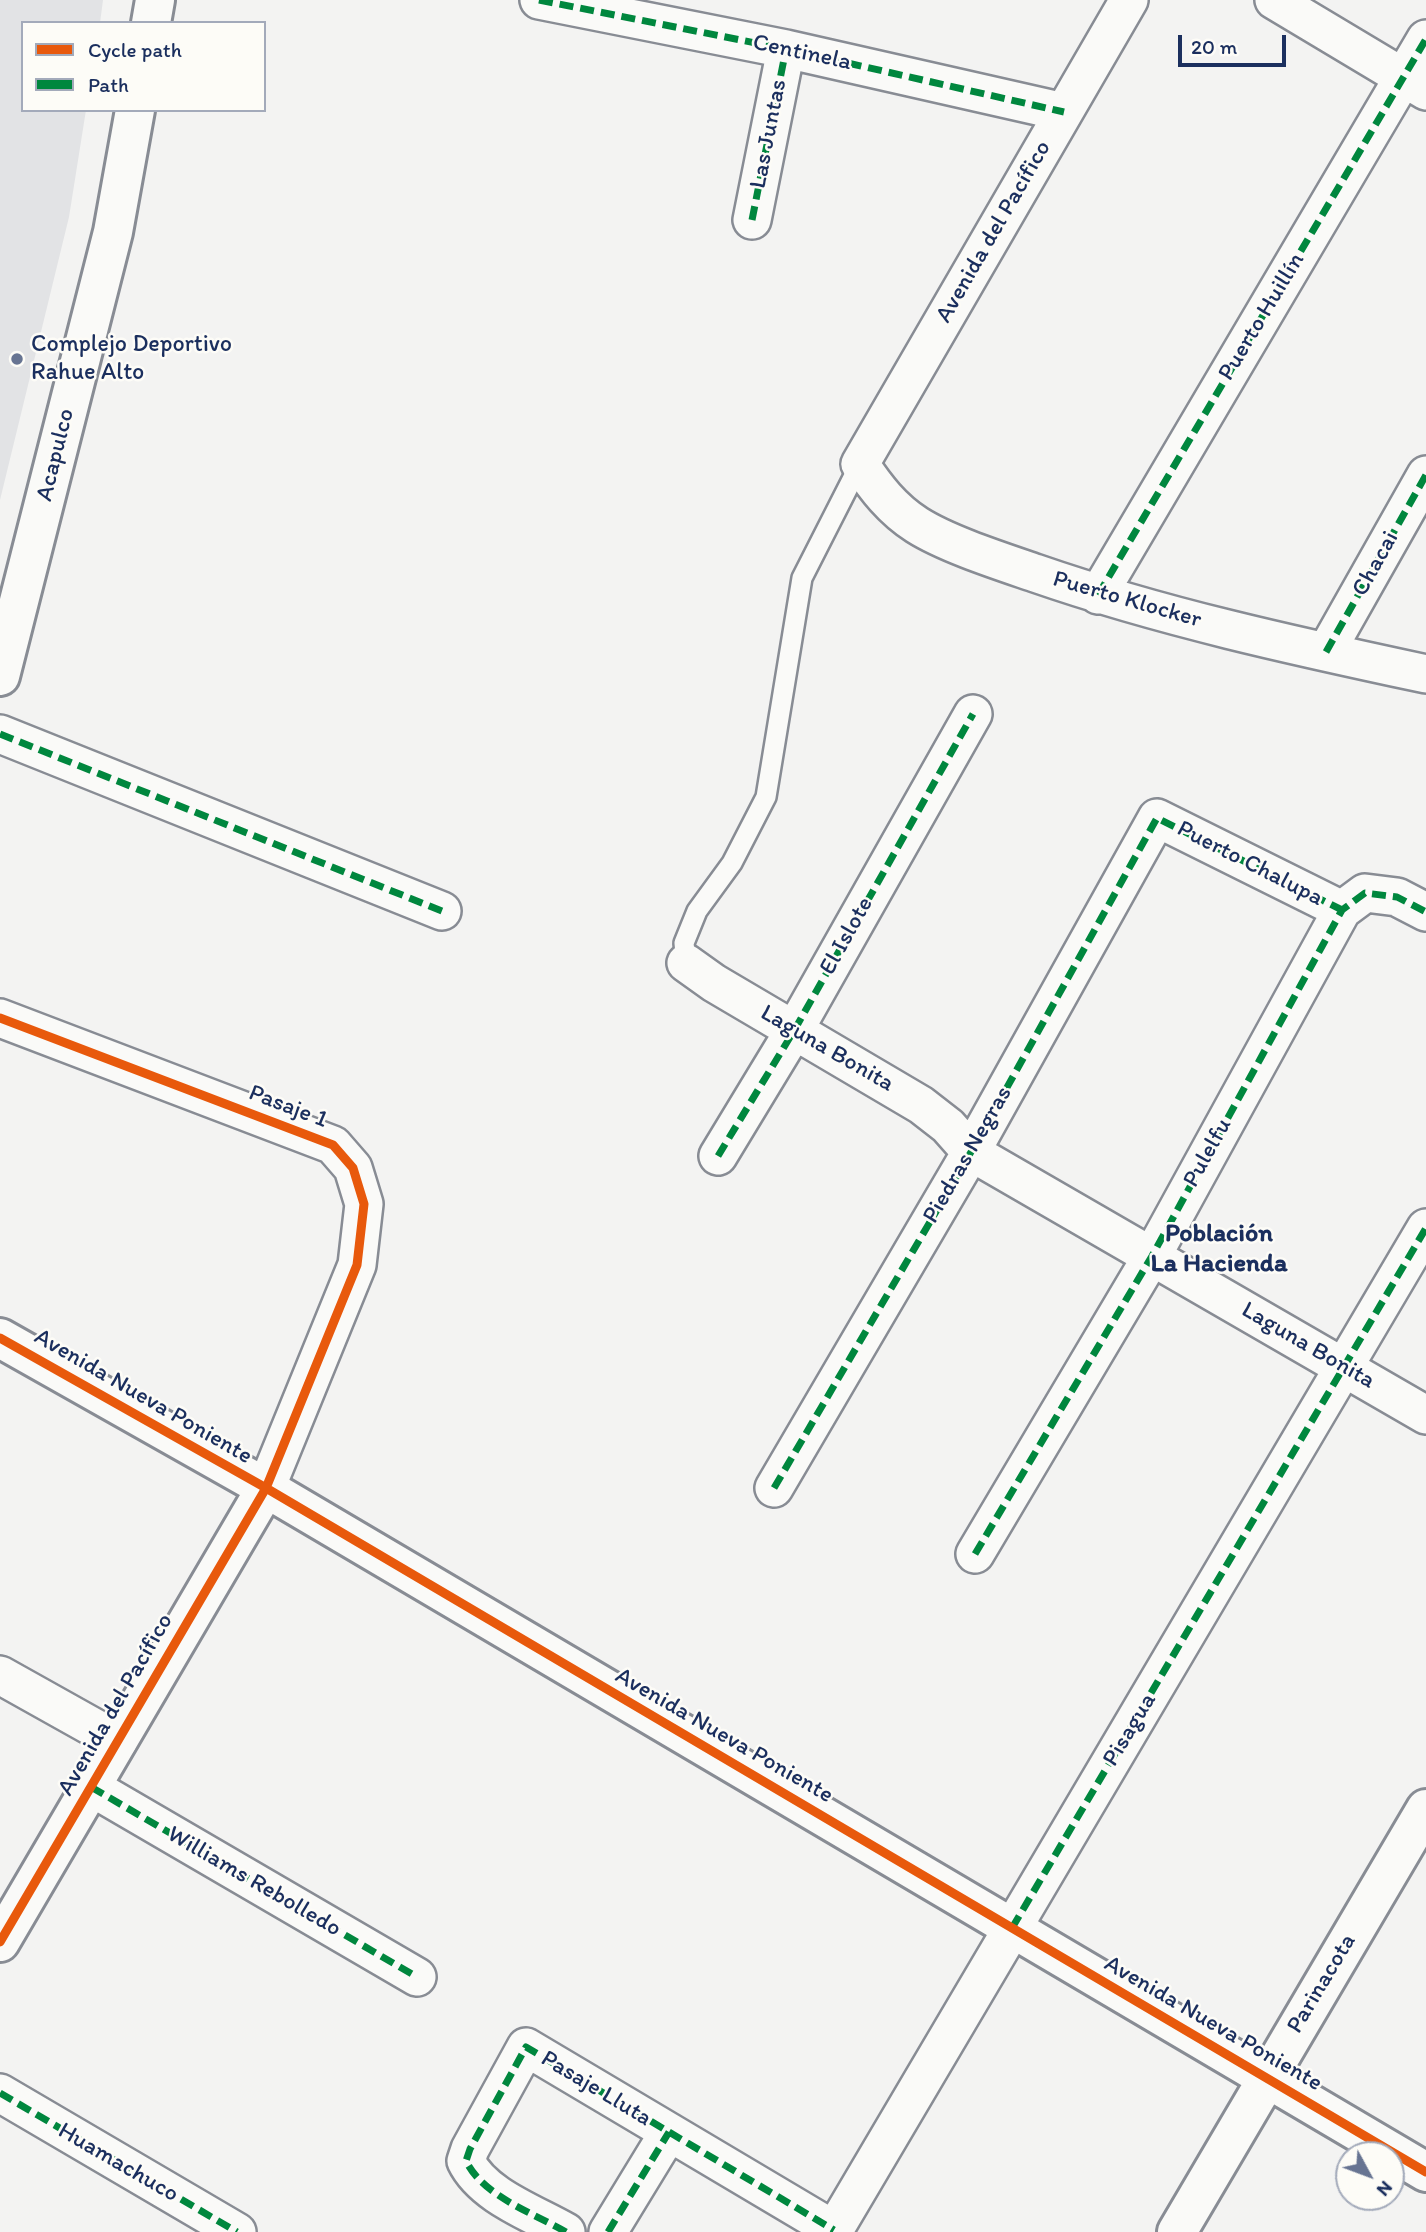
<!DOCTYPE html>
<meta charset="utf-8">
<style>
body{margin:0}
#map{position:relative;width:1426px;height:2232px;overflow:hidden;background:#f3f3f2;font-family:Itim,sans-serif}
canvas{display:block}
.legend{position:absolute;left:21px;top:21px;width:245px;height:91px;box-sizing:border-box;background:#fdfcf7;border:2px solid #a3aaba;margin:0;padding:9px 12px;list-style:none;font-size:21px;color:#1b2f5e}
.legend li{display:flex;align-items:center;gap:14px;height:35px}
.legend b{width:35px;border:2px solid #a3aaba}
.north{position:absolute;left:1335px;top:2141px;width:70px;height:70px;box-sizing:border-box;background:#fdfcf7;border:2px solid #a3aaba;border-radius:50%;rotate:131deg;font-size:19px;font-weight:700;line-height:28px;text-align:center;color:#1b2f5e}
.north::after{content:'';display:block;margin:auto;width:24px;height:32px;background:#677492;clip-path:polygon(50% 0,100% 100%,50% 72%,0 100%)}
.scale{position:absolute;left:1178px;top:35px;width:108px;height:32px;box-sizing:border-box;border:4px solid #1b2f5e;border-top:0;padding-left:9px;font-size:21px;line-height:24px;white-space:nowrap;color:#1b2f5e;-webkit-text-stroke:5px #fdfcf7;paint-order:stroke}
</style>
<div id="map">
<canvas width="1426" height="2232"></canvas>
<ul class="legend">
<li><b style="height:9px;background:#e8590c"></b>Cycle path</li>
<li><b style="height:9px;background:#00873e"></b>Path</li>
</ul>
<div class="north">N</div>
<div class="scale">20 m</div>
</div>
<script>
const ctx = document.querySelector('canvas').getContext('2d');
ctx.lineJoin = 'round';
function fill(path, color) { ctx.fillStyle = color; ctx.fill(path, 'evenodd'); }
function stroke(path, color, width, dash) { ctx.strokeStyle = color; ctx.lineWidth = width; ctx.lineCap = dash ? 'butt' : 'round'; ctx.setLineDash(dash || []); ctx.stroke(path); }
function write(font, color, halo, rows, align = 'center') {
  ctx.font = font + ' Itim,sans-serif'; ctx.lineWidth = 5; ctx.setLineDash([]); ctx.textBaseline = 'middle'; ctx.strokeStyle = halo; ctx.fillStyle = color; for (const [text, x, y, turn = 0] of rows) {
    ctx.save(); ctx.translate(x, y); ctx.rotate((+turn || 0) * Math.PI / 180); ctx.textAlign = isNaN(turn) ? turn : align; if (halo) ctx.strokeText(text, 0, 0); ctx.fillText(text, 0, 0); ctx.restore();
  }
}
fill(new Path2D(`
 M0,0h103l-3,23h-77v87h63l-17,107 -69,283z`), '#e2e3e5');
const service = new Path2D(`
 M686,963l-2,-20 13,-32 35,-48 34,-66 36,-219 58,-114`);
const minor = new Path2D(`
 M539,0l247,49 278,63
 M1129,0l-269,464c16,24 32,45 57,61 30,19 83,36 118,48 127,44 260,73 391,101
 M1274,0l152,91
 M752,220l34,-171
 M1098,595l328,-556
 M1326,652l100,-177
 M0,734l442,177
 M686,963l28,20 207,122 27,21 23,26 455,263
 M0,1018l333,127 20,23 11,36 -7,61 -91,223
 M718,1156l77,-127 178,-315
 M774,1488l197,-336 186,-334 185,92
 M975,1554l177,-298 190,-346 23,-17 32,4 29,15
 M0,1675l118,66
 M91,1787l326,190
 M0,2093l237,139
 M566,2232c-33,-19 -83,-36 -100,-71l4,-12 56,-102 308,183
 M608,2232l61,-100
 M833,2232l593,-1004`);
const tertiary = new Path2D(`
 M151,23l4,-23
 M0,676l113,-444 22,-122
 M0,1338l266,150 1160,684
 M0,1942l266,-454
 M1177,2232l249,-423`);
stroke(service, '#888c94', 24);
stroke(minor, '#888c94', 42);
stroke(tertiary, '#888c94', 44);
stroke(service, '#fafaf8', 19);
stroke(minor, '#fafaf8', 37);
stroke(tertiary, '#fafaf8', 38);
stroke(new Path2D(`
 M539,0l247,49 278,63
 M752,220l34,-171
 M1098,595l328,-556
 M1326,652l100,-177
 M0,734l442,177
 M718,1156l77,-127 178,-315
 M774,1488l197,-336 186,-334 185,92
 M975,1554l177,-298 190,-346 23,-17 32,4 29,15
 M91,1787l326,190
 M1012,1928l414,-700
 M0,2093l237,139
 M566,2232c-33,-19 -83,-36 -100,-71l4,-12 56,-102 308,183
 M608,2232l61,-100`), '#00873e', 7, [14, 7]);
stroke(new Path2D(`
 M0,1018l333,127 20,23 11,36 -7,61 -91,223 -266,454
 M0,1338l266,150 1160,684`), '#e8590c', 9);
for (const [x, y, r, color] of [
 [17,359,7,"#677492"]
]) { const dot = new Path2D(); dot.arc(x, y, r, 0, 2 * Math.PI); ctx.fillStyle = color; ctx.fill(dot); stroke(dot, '#fdfcf7', 2.5); }
write('24px', '#1b2f5e', '#fdfcf7', [
 ["Centinela",802,53,12],
 ["Las Juntas",769,134,-79],
 ["Avenida del Pacífico",994,232,-60],
 ["Puerto Huillín",1262,317,-59],
 ["Acapulco",56,455,-76],
 ["Chacai",1376,564,-61],
 ["Puerto Klocker",1127,600,16],
 ["Puerto Chalupa",1250,864,27],
 ["El Islote",847,936,-61],
 ["Laguna Bonita",827,1049,30],
 ["Pasaje 1",288,1107,21],
 ["Pulelfu",1208,1153,-61],
 ["Piedras Negras",968,1155,-60],
 ["Laguna Bonita",1308,1346,30],
 ["Avenida Nueva Poniente",143,1397,30],
 ["Avenida del Pacífico",116,1705,-60],
 ["Pisagua",1130,1730,-59],
 ["Avenida Nueva Poniente",724,1736,30],
 ["Williams Rebolledo",254,1882,30],
 ["Parinacota",1322,1984,-59],
 ["Avenida Nueva Poniente",1213,2024,30],
 ["Pasaje Lluta",596,2089,31],
 ["Huamachuco",118,2163,30]
]);
write('24px', '#1b2f5e', '#fdfcf7', [
 ["Complejo Deportivo",31,345],
 ["Rahue Alto",31,373]
], 'left');
write('bold 26px', '#1b2f5e', '#fdfcf7', [
 ["Población",1219,1234],
 ["La Hacienda",1219,1264]
]);
</script>
